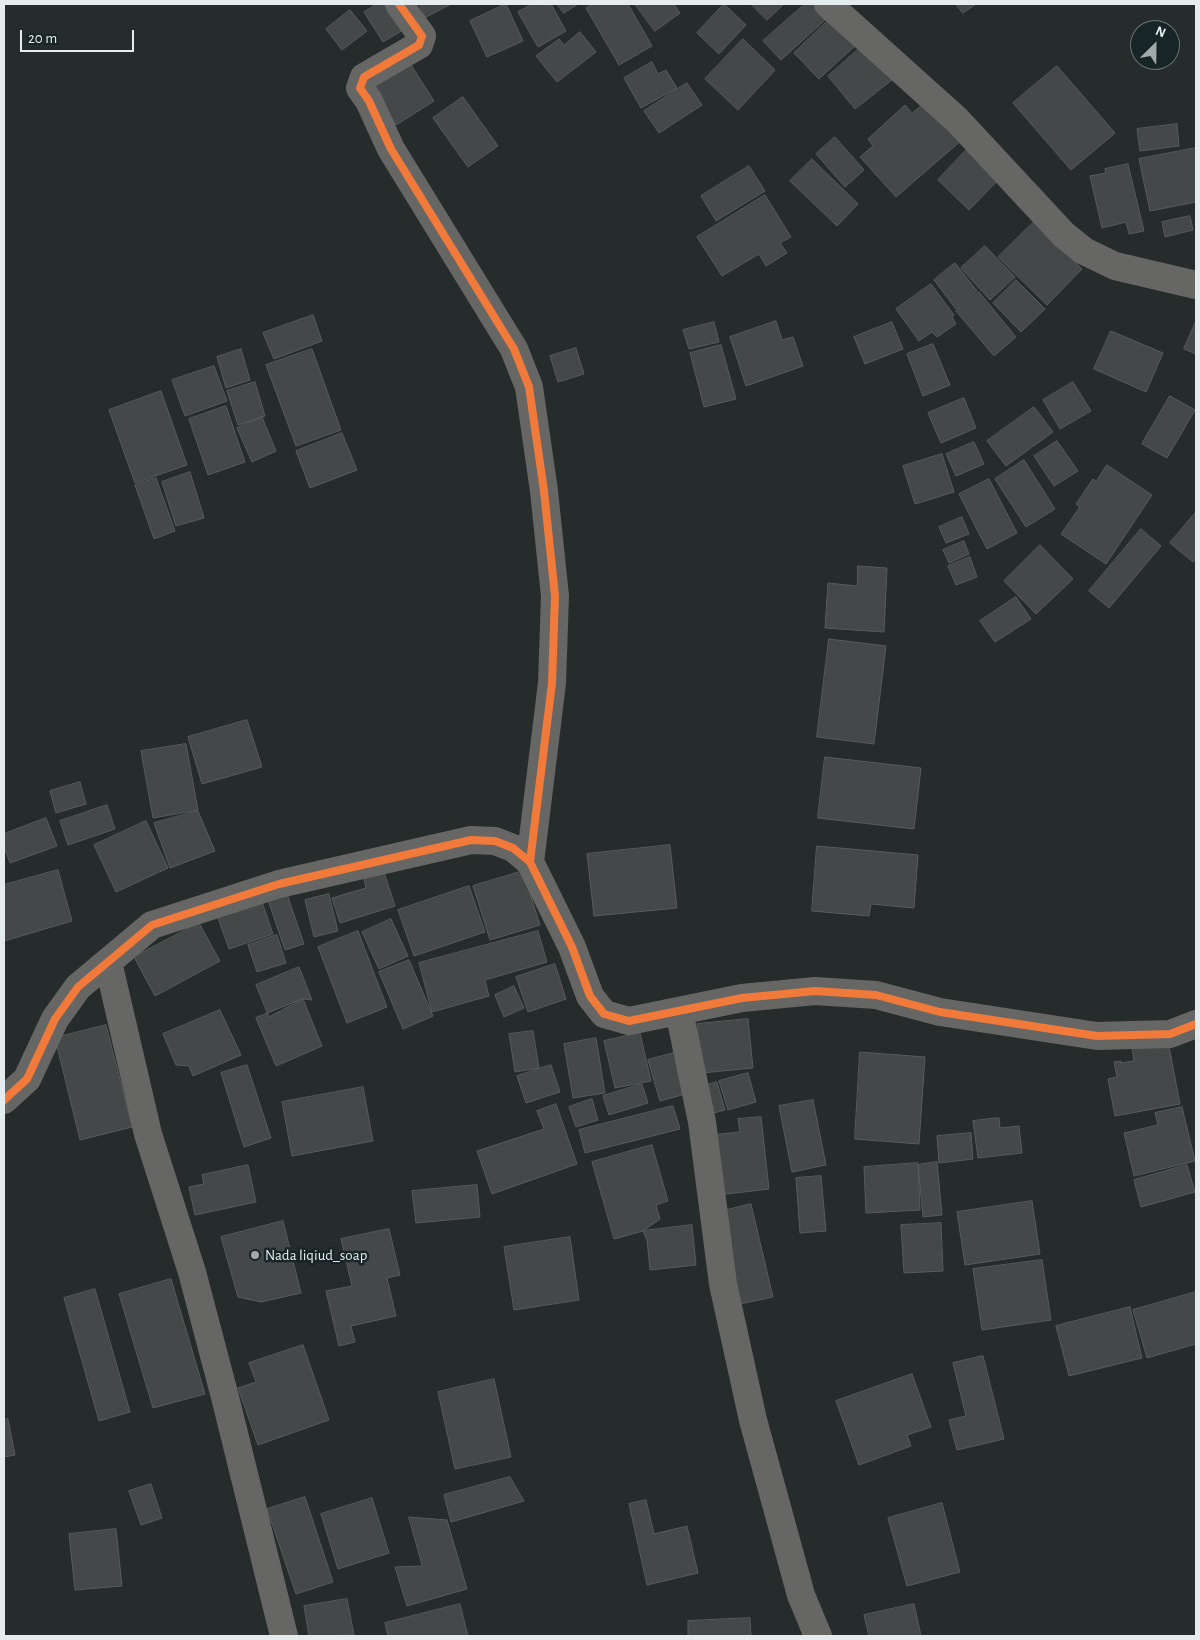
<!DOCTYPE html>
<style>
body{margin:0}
#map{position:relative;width:1200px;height:1640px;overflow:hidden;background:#262c2c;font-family:"Alegreya Sans",sans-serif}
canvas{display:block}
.frame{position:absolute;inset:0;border:5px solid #e4eced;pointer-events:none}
.north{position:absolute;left:1130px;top:20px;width:50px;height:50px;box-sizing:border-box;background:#182527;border:1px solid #6a7576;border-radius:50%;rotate:23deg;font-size:14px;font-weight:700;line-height:20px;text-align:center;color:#e4eced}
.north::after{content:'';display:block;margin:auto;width:18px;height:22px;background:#a2a9a9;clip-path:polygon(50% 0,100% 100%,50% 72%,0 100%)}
.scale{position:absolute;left:20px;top:30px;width:114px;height:22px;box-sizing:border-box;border:2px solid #e4eced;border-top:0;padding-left:6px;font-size:15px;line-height:18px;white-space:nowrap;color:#e4eced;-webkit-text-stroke:4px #182527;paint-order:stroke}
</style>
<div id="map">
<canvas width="1200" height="1640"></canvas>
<div class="frame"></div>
<div class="north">N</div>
<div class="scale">20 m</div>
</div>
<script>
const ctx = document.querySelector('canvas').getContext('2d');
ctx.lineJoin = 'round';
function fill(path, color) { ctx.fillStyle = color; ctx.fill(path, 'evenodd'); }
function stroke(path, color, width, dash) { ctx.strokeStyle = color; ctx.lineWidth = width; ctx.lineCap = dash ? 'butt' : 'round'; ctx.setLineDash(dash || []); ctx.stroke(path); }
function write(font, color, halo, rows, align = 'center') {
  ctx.font = font + ' "Alegreya Sans",sans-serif'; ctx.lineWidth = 5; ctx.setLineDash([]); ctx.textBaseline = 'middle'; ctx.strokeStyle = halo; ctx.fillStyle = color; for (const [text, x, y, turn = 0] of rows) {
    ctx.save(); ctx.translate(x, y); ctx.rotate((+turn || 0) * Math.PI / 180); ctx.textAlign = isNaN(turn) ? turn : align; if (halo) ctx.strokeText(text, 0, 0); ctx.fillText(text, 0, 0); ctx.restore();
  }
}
const building = new Path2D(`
 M377,4h16l15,23 -25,15 -19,-30z
 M419,4h32l-25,13z
 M506,4l17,37 -36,16 -17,-36z
 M533,4h18l15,27 -28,16 -20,-35z
 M557,4h21l-14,9z
 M594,4h34l24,42 -33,19 -33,-57z
 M635,4h39l6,9 -25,18z
 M724,4l22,21 -27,29 -22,-21z
 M751,4h33l-17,16z
 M805,4h19l9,9 -52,47 -18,-19z
 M956,4h20l-13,9z
 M350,10l17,21 -25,19 -16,-21z
 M832,17l25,27 -38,35 -25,-26z
 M580,32l16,20 -39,30 -21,-26 23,-17 5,6z
 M743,39l32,31 -37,40 -33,-31z
 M867,42l35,30 -47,37 -27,-33z
 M406,57l28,44 -38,24 -28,-43z
 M652,62l6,12 8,-4 11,18 -36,20 -17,-30z
 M1057,66l58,67 -44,37 -58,-67z
 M687,83l15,22 -43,28 -15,-22z
 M463,97l35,49 -30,21 -35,-49z
 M928,100l35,39 -67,58 -36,-40 13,-11 -5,-7 37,-34 7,8z
 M1177,124l2,22 -39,5 -3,-22z
 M835,137l29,33 -19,17 -29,-33z
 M970,146l32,30 -33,34 -31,-30z
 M1196,148v54l-46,9 -11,-52z
 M812,159l46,45 -21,22 -47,-45z
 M1128,164l16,67 -15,3 -3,-12 -24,6 -12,-52 16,-3 -1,-4z
 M749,166l16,25 -49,30 -15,-25z
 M765,195l26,42 -11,6 7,10 -21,13 -7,-12 -37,22 -25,-39z
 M1190,216l3,14 -28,7 -3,-15z
 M1034,222l48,47 -35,36 -49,-48z
 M985,246l30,31 -25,23 -29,-32z
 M955,263l22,28 -21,18 -22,-29z
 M1016,280l29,29 -24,23 -28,-29z
 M931,284l23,31 -2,2 4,7 -19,13 -5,-5 -13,9 -23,-32z
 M979,292l37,45 -22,19 -38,-45z
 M313,315l9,26 -48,18 -11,-26z
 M776,321l6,19 11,-3 10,29 -57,20 -16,-49z
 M1196,321v33l-12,-5z
 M714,322l5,20 -30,7 -6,-19z
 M892,322l11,27 -38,15 -11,-27z
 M1111,331l52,22 -17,39 -52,-23z
 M933,344l17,41 -27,11 -16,-42z
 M721,345l15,54 -32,8 -14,-54z
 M576,348l8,26 -26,8 -8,-26z
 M241,349l9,31 -24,8 -9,-31z
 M312,349l29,81 -45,16 -30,-81z
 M214,366l13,35 -42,15 -13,-36z
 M255,382l10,34 -27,9 -11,-34z
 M1073,382l18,29 -31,18 -17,-29z
 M161,391l26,74 -52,18 -26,-73z
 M1170,396l25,14 -28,48 -25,-14z
 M964,398l12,30 -35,15 -13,-30z
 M226,406l19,56 -37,13 -19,-56z
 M1034,407l19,25 -47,34 -19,-25z
 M262,417l14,34 -24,11 -15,-34z
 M342,433l15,37 -47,18 -14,-37z
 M1057,441l21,30 -24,15 -20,-30z
 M974,442l10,22 -28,12 -10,-22z
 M942,454l12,38 -39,12 -12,-38z
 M1024,460l31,49 -29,18 -31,-48z
 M1107,465l45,30 -46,69 -45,-30 19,-27 -4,-3 17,-25 3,2z
 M190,472l14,46 -28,8 -14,-44z
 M156,478l19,53 -21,8 -19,-54z
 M989,479l28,54 -30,16 -28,-55z
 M1196,512v46l-3,4 -23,-19z
 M962,517l7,17 -23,9 -7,-16z
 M1141,529l20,17 -52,62 -20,-17z
 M964,541l5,13 -20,9 -6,-13z
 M1040,545l33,34 -37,35 -32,-33z
 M970,557l7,20 -21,8 -8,-19z
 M858,566l29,2 -3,64 -59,-4 3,-45 29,3z
 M1016,597l15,22 -36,23 -15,-21z
 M829,639l57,7 -12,98 -57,-7z
 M247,720l15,47 -60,17 -14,-47z
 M186,744l12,66 -45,8 -12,-67z
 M825,757l96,11 -7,61 -96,-11z
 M80,782l6,22 -30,9 -6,-22z
 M107,805l8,24 -47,16 -8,-24z
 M198,811l17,40 -45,17 -16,-45z
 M46,818l11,28 -47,17 -6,-16v-13z
 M146,821l22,47 -52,24 -22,-47z
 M670,845l7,63 -83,8 -7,-62z
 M817,846l101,9 -4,53 -43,-4 -2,12 -57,-5z
 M383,869l12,37 -55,17 -8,-25 34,-10 -3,-14z
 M58,870l14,51 -68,20v-56z
 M523,871l17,54 -50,15 -17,-54z
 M469,886l16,46 -71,24 -16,-46z
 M287,894l17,50 -19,6 -17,-50z
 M329,894l9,37 -24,6 -9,-37z
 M261,899l12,35 -44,15 -12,-34z
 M391,919l17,37 -29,13 -17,-37z
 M199,923l21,38 -65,35 -21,-39z
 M358,931l29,76 -40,16 -29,-76z
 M538,931l9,31 -62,18 4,16 -57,16 -13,-49z
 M277,935l9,28 -29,9 -9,-27z
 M409,960l24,56 -30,13 -24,-57z
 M555,964l11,35 -38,13 -12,-35z
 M299,967l13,33 -9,-1 -34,18 -13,-32z
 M514,986l10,22 -20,9 -9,-22z
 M303,999l19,47 -46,20 -20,-48z
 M220,1010l21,45 -48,21 -4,-10 -13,-1 -13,-31z
 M748,1019l5,49 -51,5 -5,-49z
 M106,1025l26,102 -52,13 -25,-102z
 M533,1031l6,37 -24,4 -6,-38z
 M640,1033l11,48 -36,7 -11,-47z
 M596,1038l9,55 -32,5 -9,-54z
 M1168,1041l12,63 -65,12 -7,-37 9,-2 -3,-15 7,-1v2l13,-2 -2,-13z
 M677,1052l12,41 -29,8 -12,-41z
 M860,1052l65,5 -6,87 -64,-5z
 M247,1065l24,73 -27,9 -23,-74z
 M551,1065l9,27 -34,11 -9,-27z
 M748,1073l8,29 -28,8 -9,-29z
 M717,1082l8,28 -19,5 -8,-27z
 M642,1084l6,19 -39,12 -6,-19z
 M363,1087l10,54 -81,15 -10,-54z
 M592,1099l6,21 -22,7 -7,-20z
 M813,1100l13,65 -34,7 -13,-66z
 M556,1104l21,60 -85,30 -15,-43 67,-22 -7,-18z
 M673,1106l7,23 -95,24 -6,-23z
 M1182,1107l13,54 -61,15 -10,-43 34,-8 -3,-12z
 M761,1117l8,72 -51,6 -7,-60 29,-3 -2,-13z
 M999,1118l1,10 19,-2 3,27 -44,5 -5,-37z
 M971,1133l2,26 -34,4 -2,-27z
 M652,1145l16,56 -12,4 4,14 -17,12 -29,8 -22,-77z
 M937,1162l5,53 -19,2 -5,-52z
 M918,1163l2,47 -54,3 -2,-46z
 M248,1165l8,37 -61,13 -6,-28 15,-3 -2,-9z
 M1187,1165l8,27 -54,15 -7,-27z
 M821,1176l5,55 -26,2 -4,-55z
 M477,1185l3,32 -64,6 -4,-32z
 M1032,1201l8,53 -75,11 -8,-53z
 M751,1204l22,93 -33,7 -21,-92z
 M283,1221l18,72 -40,9 -23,-5 -17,-60z
 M941,1223l2,48 -39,2 -3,-48z
 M692,1225l4,40 -46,5 -3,-30 -4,-9z
 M389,1229l11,46 -13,3 9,38 -45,10 4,16 -16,4 -13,-55 26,-5 -11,-47z
 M570,1237l9,63 -65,10 -10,-63z
 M1042,1260l9,60 -69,10 -9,-61z
 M171,1279l34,115 -52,14 -34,-114z
 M95,1289l35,123 -31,9 -35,-123z
 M1196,1292v52l-49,14 -14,-48z
 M1130,1307l12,51 -73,18 -13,-50z
 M303,1345l26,75 -71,25 -20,-57 18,-6 -7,-19z
 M983,1356l21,83 -47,11 -8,-30 17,-4 -13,-53z
 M912,1374l19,53 -24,8 4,11 -52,19 -23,-64z
 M494,1379l17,78 -56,12 -17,-77z
 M8,1419l7,36 -11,2v-37z
 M510,1477l14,24 -73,21 -7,-27z
 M151,1484l11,34 -21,7 -12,-34z
 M305,1497l28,85 -37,12 -29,-85z
 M372,1498l17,55 -51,16 -17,-55z
 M646,1500l8,34 33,-8 11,47 -51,12 -18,-81z
 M942,1503l18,69 -53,14 -19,-68z
 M409,1517l38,3 20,69 -60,17 -12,-39 27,-1z
 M116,1529l6,57 -47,4 -6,-56z
 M347,1599l7,36 -45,1 -5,-30z
 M460,1604l8,32h-80l-3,-13z
 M914,1604l7,32h-52l-5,-21z
 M750,1618l1,18h-63v-15z`);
fill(building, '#444849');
stroke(building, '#565b5b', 1);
stroke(new Path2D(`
 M399,4l23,32 -3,9 -55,32 -4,11 9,13 22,48 123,200 15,38 15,104 11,105 -3,87 -22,179
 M828,4l129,116 107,115 20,16 31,15 81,19
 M108,962l40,172 44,138 33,125 59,239
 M679,1011l23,111 21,162 30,136 48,175 17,41
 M4,1100l23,-21 28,-60 23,-32 74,-62 127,-41 192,-44 24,1 18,7 17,14 42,85 18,49 14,18 25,7 113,-23 73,-7 61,4 64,17 157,24 73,-2 26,-10`), '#666665', 28);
stroke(new Path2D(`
 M399,4l23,32 -3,9 -55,32 -4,11 9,13 22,48 123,200 15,38 15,104 11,105 -3,87 -22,179
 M4,1100l23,-21 28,-60 23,-32 74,-62 127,-41 192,-44 24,1 18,7 17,14 42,85 18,49 14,18 25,7 113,-23 73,-7 61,4 64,17 157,24 73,-2 26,-10`), '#f17a3a', 8);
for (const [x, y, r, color] of [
 [255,1255,5,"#a2a9a9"]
]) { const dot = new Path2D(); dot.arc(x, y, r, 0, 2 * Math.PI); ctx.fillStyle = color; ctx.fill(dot); stroke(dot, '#182527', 2); }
write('15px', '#e4eced', '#182527', [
 ["Nada liqiud_soap",265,1255]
], 'left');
</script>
